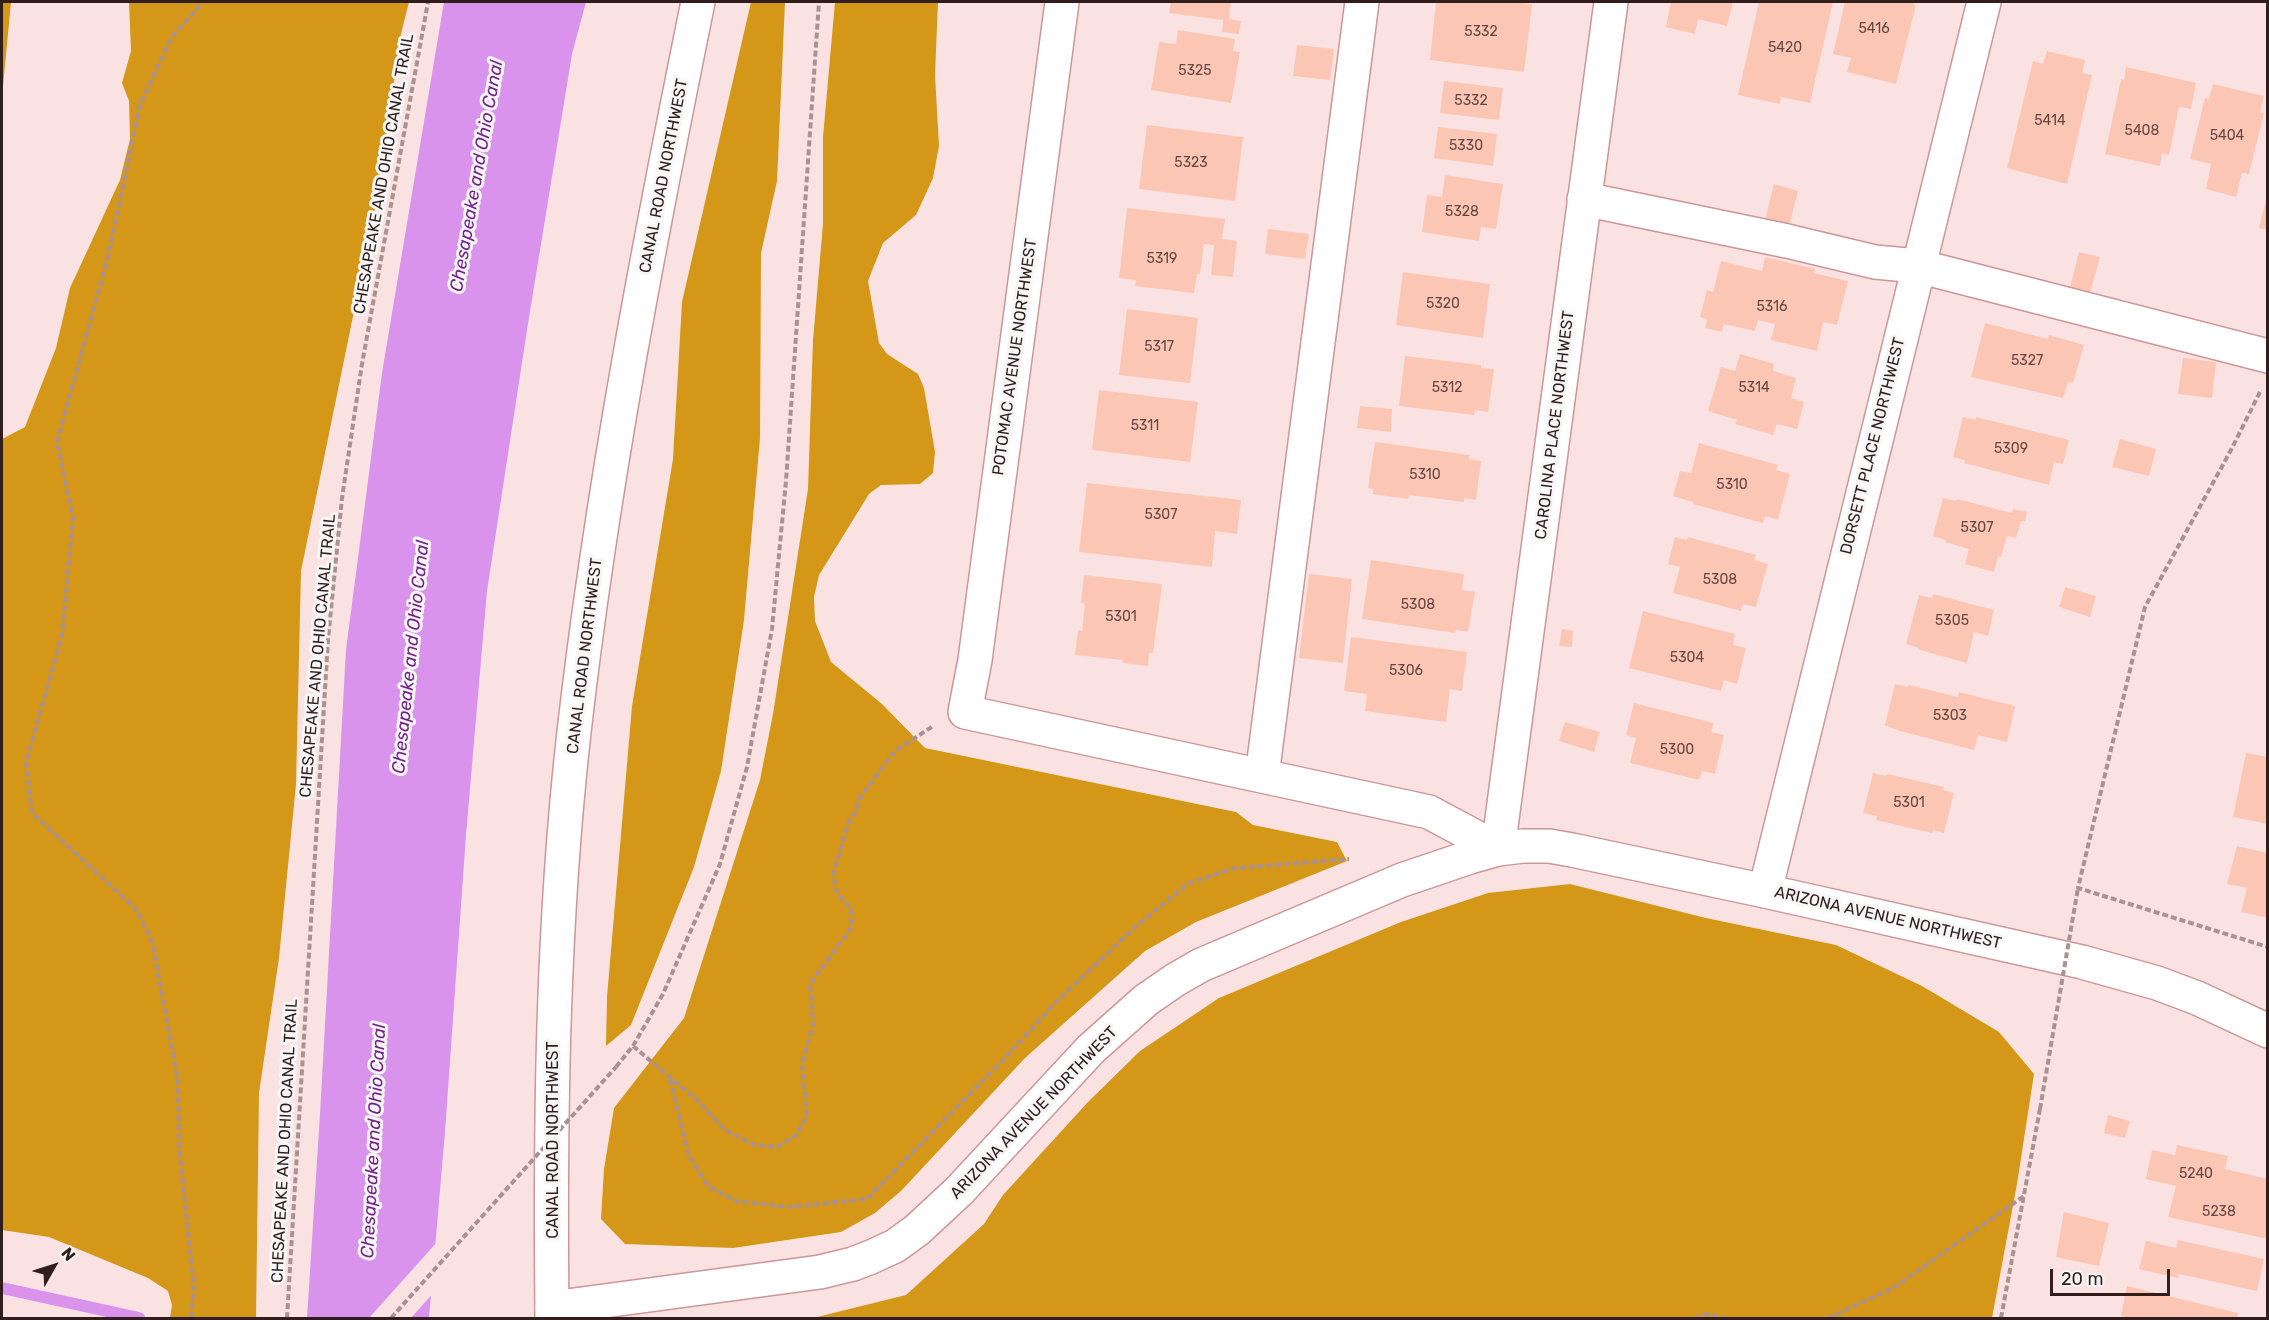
<!DOCTYPE html>
<style>
body{margin:0}
#map{position:relative;width:2269px;height:1320px;overflow:hidden;background:#fbe2e2;font-family:Rubik,sans-serif}
canvas{display:block}
.frame{position:absolute;inset:0;border:3px solid #321d1d;pointer-events:none}
.north{position:absolute;left:24px;top:1236px;width:60px;height:60px;-webkit-text-stroke:4px #f6f6f6;paint-order:stroke;rotate:51deg;font-size:16px;font-weight:700;line-height:24px;text-align:center;color:#321d1d}
.north::after{content:'';display:block;margin:auto;width:21px;height:27px;background:#321d1d;clip-path:polygon(50% 0,100% 100%,50% 72%,0 100%)}
.scale{position:absolute;left:2050px;top:1269px;width:120px;height:27px;box-sizing:border-box;border:3px solid #321d1d;border-top:0;padding-left:8px;font-size:18px;line-height:21px;white-space:nowrap;color:#321d1d;-webkit-text-stroke:4px #f6f6f6;paint-order:stroke}
</style>
<div id="map">
<canvas width="2269" height="1320"></canvas>
<div class="frame"></div>
<div class="north">N</div>
<div class="scale">20 m</div>
</div>
<script>
const ctx = document.querySelector('canvas').getContext('2d');
ctx.lineJoin = 'round';
function fill(path, color) { ctx.fillStyle = color; ctx.fill(path, 'evenodd'); }
function stroke(path, color, width, dash) { ctx.strokeStyle = color; ctx.lineWidth = width; ctx.lineCap = dash ? 'butt' : 'round'; ctx.setLineDash(dash || []); ctx.stroke(path); }
function write(font, color, halo, rows, align = 'center') {
  ctx.font = font + ' Rubik,sans-serif'; ctx.lineWidth = 6; ctx.setLineDash([]); ctx.textBaseline = 'middle'; ctx.strokeStyle = halo; ctx.fillStyle = color; for (const [text, x, y, turn = 0] of rows) {
    ctx.save(); ctx.translate(x, y); ctx.rotate((+turn || 0) * Math.PI / 180); ctx.textAlign = isNaN(turn) ? turn : align; if (halo) ctx.strokeText(text, 0, 0); ctx.fillText(text, 0, 0); ctx.restore();
  }
}
fill(new Path2D(`
 M2,2h9l-9,95z
 M129,2h280l-9,36 -20,146 -79,387 -5,213 -17,174 -20,135 -3,225h-86l2,-13 -4,-14 -20,-13 -99,-41 -47,-7v-791l23,-12 31,-79 14,-60 50,-108 10,-41 -1,-38 -7,-18 9,-32z
 M751,2h34l-8,179 -16,72 -1,185 -16,182 -23,151 -27,96 -63,158 -25,21 1,-49 25,-291 41,-247 9,-157z
 M835,2h103l-3,73 4,71 -6,32 -17,37 -33,28 -15,38 11,62 8,11 31,20 6,14 11,64 -2,21 -13,11 -39,1 -12,9 -50,81 -5,22 1,24 16,41 51,42 43,44 311,64 17,13 84,17 10,19 -151,61 -51,29 -120,107 -124,133 -26,22 -34,19 -108,16 -108,-4 -24,-25 3,-50 10,-61 70,-90 76,-238 13,-66 35,-225 5,-149 10,-116v-87z
 M1570,884l136,34 130,27 86,41 77,46 35,42 -17,110 -25,134h-1179l93,-23 78,-71 19,-29 85,-93 52,-51 79,-53 182,-76 87,-29z`), '#d49718');
fill(new Path2D(`
 M444,2h142l-14,52 -45,276 -40,261 -21,244 -21,297 -16,186h-122l13,-204 26,-464 36,-277z`), '#d993ed');
fill(new Path2D(`
 M438,1241l-4,51 -23,26h-42z`), '#fbe2e2');
stroke(new Path2D(`
 M2,1288l137,30`), '#d993ed', 12);
fill(new Path2D(`
 M1171,2h60l-2,17 12,2 -2,13 -17,-2 1,-12 -54,-7z
 M1436,2h75l21,2 -8,68 -94,-12z
 M1671,2h62l-6,24 -29,-7 -3,15 -29,-7z
 M1759,2h74l-23,101 -29,-6 -1,7 -42,-9z
 M1845,2h69l-1,2 3,1 -20,79 -49,-12 4,-14 -18,-4z
 M1178,30l57,9 -2,12 7,1 -9,51 -80,-13 8,-48 17,2z
 M1297,45l37,4 -4,31 -37,-4z
 M2047,51l38,9 -3,13 10,2 -25,109 -60,-16 26,-107 10,3z
 M2126,67l70,16 -5,26 -12,-2 -10,48 -7,-2 -2,13 -55,-12 16,-75 3,1z
 M1444,81l59,7 -4,32 -59,-7z
 M2213,84l51,12 -4,17h4l-15,61 -7,-1 -6,24 -30,-8 5,-25 -21,-5 15,-61 4,1z
 M1147,125l96,12 -8,64 -96,-12z
 M1438,127l59,7 -4,32 -59,-8z
 M1445,175l58,9 -7,45 -15,-2 -2,14 -57,-9 5,-37 15,2z
 M1774,184l24,7 -9,35 -24,-6z
 M2267,196h1v34l-9,-2z
 M1127,208l98,11 -3,20 15,2 -4,36 -22,-2 3,-30 -10,-1 -4,30h-3l-3,19 -59,-7 1,-6 -17,-2z
 M1268,229l41,5 -4,25 -40,-5z
 M2079,252l21,5 -10,36 -20,-5z
 M1765,257l50,12 -1,4 34,8 -11,44 -14,-3 -6,29 -46,-11 4,-16 -17,-4 -3,11 -31,-7 -2,8 -17,-4 2,-9 -7,-2 7,-27 6,2 8,-31 41,10z
 M1403,272l87,12 -7,54 -87,-13z
 M1127,309l71,9 -8,65 -71,-8z
 M1985,323l63,16 1,-4 35,10 -11,38 -5,-1 -5,16 -92,-21z
 M1740,354l34,10 -1,7 23,7 -5,20 13,4 -7,27 -20,-5 -4,11 -38,-11 2,-4 -29,-9 13,-44 14,4z
 M1405,356l76,9v3l13,1 -6,43 -13,-2 -1,5 -75,-9z
 M2183,358l33,4 -4,36 -34,-4z
 M1099,390l99,12 -8,60 -98,-12z
 M1360,406l32,3 -1,23 -34,-4z
 M1963,417l13,3v-3l93,23 -6,24 -9,-2 -5,23 -85,-22 1,-3 -12,-3z
 M2120,439l36,10 -7,27 -37,-9z
 M1375,442l94,13v4l12,2 -5,39 -12,-2v4l-55,-7 -1,4 -35,-5v-5l-5,-1z
 M1699,443l79,22 -2,5 14,4 -12,46 -13,-4 -2,7 -70,-19v-2l-20,-6 7,-25 11,2z
 M1087,483l154,17 -4,34 -22,-3 -3,36 -133,-15z
 M1943,498l13,3 1,-2 55,14 1,-4 14,3 -2,9h-4l-5,17 -9,-2 -6,21 -3,-1 -4,16 -29,-8 4,-15 -24,-7 1,-2 -13,-4z
 M1675,537l12,3 1,-3 68,18 -2,5 14,4 -12,43 -13,-3 -2,7 -68,-18 7,-26 -12,-3z
 M1371,560l93,14 -2,16 13,2 -7,40 -12,-2 -1,3 -93,-14z
 M1309,574l43,5 -9,84 -44,-5z
 M1084,575l78,9 -9,69 -4,-1 -1,14 -25,-3v-3l-48,-5 3,-25 4,1 3,-28h-4z
 M2065,587l31,9 -6,21 -31,-10z
 M1933,594l61,16 -6,26 -14,-4 -7,31 -47,-13 -1,-2 -13,-4 13,-49 13,3z
 M1643,611l92,23 -2,11 13,3 -9,36 -13,-4 -3,11 -92,-23z
 M1562,629l11,2 -1,16 -13,-1z
 M1351,637l116,15 -5,39 -12,-2 -4,33 -81,-11 2,-17 -23,-3z
 M1895,684l13,3 1,-2 49,12 1,-5 56,14 -8,36 -29,-7 -4,15 -74,-19 -15,-6z
 M1634,703l80,20 -3,9 13,3 -9,39 -13,-3 -3,9 -69,-17 6,-25 -10,-3z
 M1565,722l35,10 -6,20 -35,-11z
 M2246,753l22,4v67l-35,-7z
 M1873,773l13,3 1,-2 57,13 -1,3 11,3 -10,40 -11,-3 -1,3 -56,-13 1,-4 -14,-3z
 M2237,846l31,7v65l-27,-6 6,-24 -20,-4z
 M2108,1115l22,6 -5,17 -21,-5z
 M2177,1145l51,11 -3,13 43,10v60l-100,-22 8,-31 -30,-7 6,-29 23,5z
 M2064,1212l45,11 -10,43 -43,-9z
 M2178,1240l86,19 -7,32 -78,-17 -1,4 -39,-9 7,-28 30,7z
 M2127,1286l111,27 -1,5h-107l-9,-2z`), '#fcc6b5');
const minor = new Path2D(`
 M1062,2l-87,658 -10,52 464,100 69,37 113,-847
 M1584,199l203,42 88,21 43,4 350,90
 M1262,776l100,-774
 M1765,891l219,-889`);
const major = new Path2D(`
 M552,1308l268,-36 33,-8 18,-7 24,-11 22,-16 42,-39 132,-142 55,-49 29,-20 26,-15 201,-85 68,-23 28,-8 25,-3h26l23,4 193,41 317,71 75,21 40,15 71,33`);
const highway = new Path2D(`
 M552,1318c-2,-195 0,-392 22,-586 28,-245 75,-489 124,-730`);
stroke(minor, '#cd9697', 36);
stroke(major, '#cd9697', 36);
stroke(highway, '#cd9697', 36);
stroke(new Path2D(`
 M2260,392l-29,58 -86,157 -67,281 190,59
 M633,1046l65,55 27,29 30,15 22,2 19,-12 11,-19 -5,-51 11,-41 -3,-40 42,-57 -1,-18 -14,-16 -4,-18 15,-51 8,-13 3,-12 35,-47 39,-26
 M616,1067l17,-21 30,-52 57,-130 27,-97 25,-138 14,-148 33,-479
 M670,1079l19,77 19,30 28,15 52,6 79,-8 135,-138 55,-60 78,-74 54,-44 46,-15 114,-9
 M191,1318l3,-31 -15,-141 -1,-65 -26,-140 -16,-32 -104,-96 -6,-50 36,-128 11,-117 -16,-76 51,-185 32,-152 31,-67 32,-36
 M287,1318l41,-678 14,-142 20,-134 66,-362
 M1695,1318l10,-4 20,4
 M1828,1318l65,-30 131,-92
 M2001,1318l39,-209`), '#aa9292', 4, [6, 3]);
stroke(minor, '#fff', 33);
stroke(major, '#fff', 33);
stroke(highway, '#fff', 33);
stroke(new Path2D(`
 M2040,1109l38,-221
 M391,1318l225,-251`), '#aa9292', 4, [6, 3]);
write('14px', '#644743', null, [
 ["5416",1874,29],
 ["5332",1481,32],
 ["5420",1785,48],
 ["5325",1195,71],
 ["5332",1471,101],
 ["5414",2050,121],
 ["5408",2142,131],
 ["5404",2227,136],
 ["5330",1466,146],
 ["5323",1191,163],
 ["5328",1462,212],
 ["5319",1162,259],
 ["5320",1443,304],
 ["5316",1772,307],
 ["5317",1159,347],
 ["5327",2027,361],
 ["5312",1447,388],
 ["5314",1754,388],
 ["5311",1145,426],
 ["5309",2011,449],
 ["5310",1425,475],
 ["5310",1732,485],
 ["5307",1161,515],
 ["5307",1977,528],
 ["5308",1720,580],
 ["5308",1418,605],
 ["5301",1121,617],
 ["5305",1952,621],
 ["5304",1687,658],
 ["5306",1406,671],
 ["5303",1950,716],
 ["5300",1677,750],
 ["5301",1909,803],
 ["5240",2196,1174],
 ["5238",2219,1212]
]);
write('16px', '#321d1d', '#f6f6f6', [
 ["CHESAPEAKE AND OHIO CANAL TRAIL",384,174,-80],
 ["CANAL ROAD NORTHWEST",664,176,-79],
 ["POTOMAC AVENUE NORTHWEST",1015,357,-82],
 ["CAROLINA PLACE NORTHWEST",1555,425,-83],
 ["DORSETT PLACE NORTHWEST",1873,446,-76],
 ["CHESAPEAKE AND OHIO CANAL TRAIL",318,656,-85],
 ["CANAL ROAD NORTHWEST",585,656,-83],
 ["ARIZONA AVENUE NORTHWEST",1888,918,13],
 ["ARIZONA AVENUE NORTHWEST",1034,1113,-46],
 ["CANAL ROAD NORTHWEST",553,1140,-90],
 ["CHESAPEAKE AND OHIO CANAL TRAIL",285,1141,-87]
]);
write('italic 18px', '#76228c', '#f6f6f6', [
 ["Chesapeake and Ohio Canal",477,176,-80],
 ["Chesapeake and Ohio Canal",411,657,-84],
 ["Chesapeake and Ohio Canal",374,1141,-87]
]);
</script>
